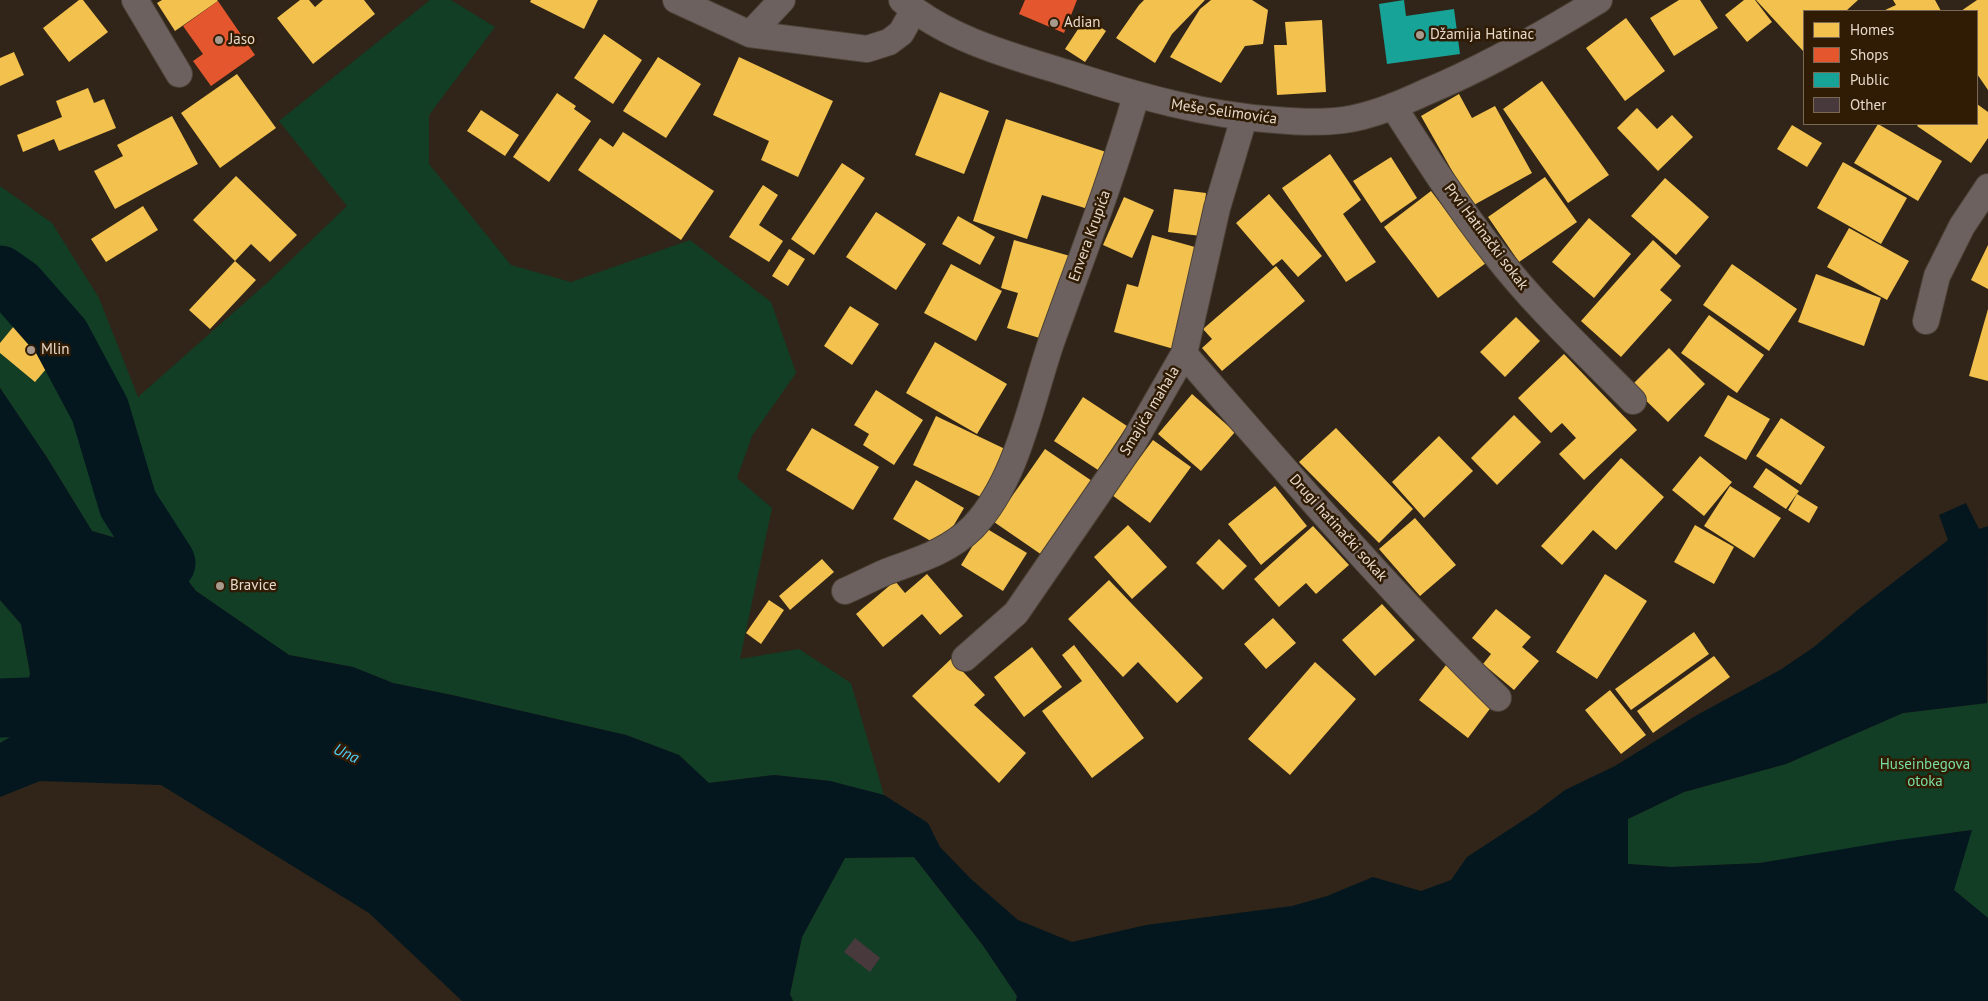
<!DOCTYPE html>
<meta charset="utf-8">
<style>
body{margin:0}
#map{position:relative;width:1988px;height:1001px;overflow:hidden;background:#302518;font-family:"PT Sans",sans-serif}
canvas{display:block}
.legend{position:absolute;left:1803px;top:10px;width:175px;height:115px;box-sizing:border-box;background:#301c04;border:1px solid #796854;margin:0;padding:6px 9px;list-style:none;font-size:15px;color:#e7d9cb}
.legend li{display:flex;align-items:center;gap:10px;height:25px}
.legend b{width:25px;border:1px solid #796854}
</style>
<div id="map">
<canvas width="1988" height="1001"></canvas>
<ul class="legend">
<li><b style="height:14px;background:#f2c14e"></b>Homes</li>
<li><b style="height:14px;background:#e4572e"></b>Shops</li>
<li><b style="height:14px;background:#17a398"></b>Public</li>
<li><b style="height:14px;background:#47393c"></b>Other</li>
</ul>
</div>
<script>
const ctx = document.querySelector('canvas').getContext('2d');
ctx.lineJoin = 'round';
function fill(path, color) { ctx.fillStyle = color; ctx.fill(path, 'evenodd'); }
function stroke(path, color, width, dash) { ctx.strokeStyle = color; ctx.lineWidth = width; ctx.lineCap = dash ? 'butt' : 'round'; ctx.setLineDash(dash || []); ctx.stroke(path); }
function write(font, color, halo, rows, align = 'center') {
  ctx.font = font + ' "PT Sans",sans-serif'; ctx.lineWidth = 5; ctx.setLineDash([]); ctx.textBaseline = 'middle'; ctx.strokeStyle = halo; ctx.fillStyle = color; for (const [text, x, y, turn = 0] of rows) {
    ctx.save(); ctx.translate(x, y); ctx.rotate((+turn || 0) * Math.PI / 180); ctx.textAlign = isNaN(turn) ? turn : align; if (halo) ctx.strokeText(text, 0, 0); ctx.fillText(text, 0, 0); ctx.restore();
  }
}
fill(new Path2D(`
 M430,0h21l44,27 -66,88v49l82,101 60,17 119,-42 81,62 25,71 -44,63 -15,42 35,30 -32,151 59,-10 52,34 33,112 -54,-14 -56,-6 -66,8 -29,-28 -53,-20 -174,-40 -59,-12 -40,-16 -64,-12 -93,-64 -18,-24 -32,-14 -20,-12 -34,-10 -46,-75 -46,-68v-202l52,37 47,75 39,99 130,-115 79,-76 -68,-85z
 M0,600l21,24 9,49 -9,58 -21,12z
 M1988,698v220l-34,-28 17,-60 -211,33 -89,4 -43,-3v-45l56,-27 102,-28 117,-51 84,-10z
 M914,857l68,87 35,52 -1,5h-223l-3,-7 12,-57 43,-79z`), '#123e25');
fill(new Path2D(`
 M0,388l46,68 46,75 34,10 20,12 32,15 18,23 93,64 64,12 40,16 59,12 174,40 53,20 30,28 65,-8 56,6 54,14 44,28 12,24 32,33 46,40 54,22 74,-17 146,-19 35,-10 46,-19 48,14 30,-11 16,-23 69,-45 29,-22 50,-24 82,-51 83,-45 34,-23 46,-39 88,-68 -9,-25 27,-12 13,26 9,-3 -1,177 -84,10 -117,51 -102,28 -56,27v45l43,3 89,-4 131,-22 81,-11 -18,60 34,28v83h-972l1,-5 -35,-52 -68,-87 -69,1 -43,79 -12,57 3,7h-331l-93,-88 -208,-128 -121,-4 -40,16v-54l21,-12 9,-58 -9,-49 -21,-24z`), '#04171f');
fill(new Path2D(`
 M79,0h4l25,32 -39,30 -26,-34z
 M162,0h55l1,1 -43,30 -18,-28z
 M300,0h9l6,7 8,-7h41l11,14 -62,50 -36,-46z
 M531,0h67l-14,29 -54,-27z
 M1144,0h61l-33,34 -17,29 -39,-25 23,-33z
 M1211,0h41l16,10 -5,34 -18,2 -24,37 -51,-26 30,-48z
 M1679,0h21l18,28 -44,28 -24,-38z
 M1744,0h11l17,22 -25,20 -22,-27z
 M1756,0h102l-12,11h-42l-1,40z
 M1893,0h42l6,11h-58l13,-6z
 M1977,0h11v90l-11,-16v-63h-16z
 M1086,17l20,14 -21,31 -20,-13z
 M1626,18l39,53 -40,30 -39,-53z
 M1322,20l4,72 -49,3 -3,-50h13l-2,-23z
 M604,34l38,26 -29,44 -39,-26z
 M14,52l10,23 -24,11v-28z
 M658,57l43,27 -35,54 -43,-27z
 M739,57l94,44 -35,76 -37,-17 8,-19 -56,-26z
 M237,74l39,54 -56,40 -39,-55z
 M1542,81l67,94 -41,28 -65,-94z
 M88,88l6,15 10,-4 12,29 -57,23 -5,-12 -31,13 -6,-17 45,-18 -6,-16z
 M940,92l49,19 -25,63 -49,-19z
 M557,93l19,13 -2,3 17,12 -42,61 -36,-25z
 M1459,94l13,24 23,-12 37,67 -60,33 -51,-90z
 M1977,104l11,8v26l-17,25 -54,-37 2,-2h58z
 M1637,108l20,21 15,-14 21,22 -35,34 -41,-43z
 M481,110l38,25 -14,21 -38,-25z
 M172,116l26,48 -83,45 -21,-38 29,-15 -6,-11z
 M1006,119l100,33 -18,57 -46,-14 -15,44 -54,-18z
 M1878,124l64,37 -24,40 -64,-38z
 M1792,125l30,18 -15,24 -30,-18z
 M623,132l91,59 -33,49 -103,-70 22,-32 13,9z
 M1330,154l31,46 -18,14 33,48 -30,20 -64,-94z
 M1391,157l26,41 -36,25 -28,-42z
 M1843,162l64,36 -26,46 -64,-36z
 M842,163l23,15 -51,77 -23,-16z
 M236,176l61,59 -27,27 -19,-18 -16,17 -42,-41z
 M1545,177l32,45 -58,40 -31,-45z
 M1665,178l44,39 -33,38 -45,-39z
 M763,185l15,10 -19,30 24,16 -14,21 -40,-25z
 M1174,189l32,4 -5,43 -33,-4z
 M1431,191l55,72 -48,35 -54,-71z
 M1269,194l53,62 -24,21 -16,-18 -9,7 -37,-43z
 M1124,197l30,13 -22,48 -29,-13z
 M143,206l15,24 -52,32 -15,-23z
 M876,212l50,32 -30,46 -50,-33z
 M958,216l37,21 -15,28 -38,-21z
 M1589,218l42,36 -37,44 -42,-36z
 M1849,228l60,33 -22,39 -60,-33z
 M1152,235l50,14 -28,100 -60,-17 13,-48 11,3z
 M1014,240l56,16 -24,84 -39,-12 11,-35 -17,-5z
 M1653,240l28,26 -21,24 12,10 -51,57 -40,-36z
 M1988,245v44l-17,-9z
 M789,249l16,10 -17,27 -16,-10z
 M235,261l21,19 -46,49 -21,-19z
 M951,264l51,27 -26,50 -52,-28z
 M1732,264l65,45 -28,42 -66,-46z
 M1276,266l29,35 -83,70 -20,-23 10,-9 -9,-10z
 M1816,274l65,24 -17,48 -66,-24z
 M850,306l29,18 -27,41 -28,-19z
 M1988,309v72l-19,-5z
 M23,315l41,33 -29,34 -35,-29v-10z
 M1709,315l55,40 -27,38 -56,-40z
 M1516,317l24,24 -35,36 -25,-25z
 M935,342l72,42 -30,50 -71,-41z
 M1669,348l36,36 -37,38 -37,-36z
 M1564,354l73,76 -53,50 -25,-26 17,-16 -14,-15 -11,10 -33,-35z
 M876,390l47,30 -29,45 -31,-20 6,-11 -15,-9z
 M1192,394l43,38 -34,39 -43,-37z
 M1728,395l42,24 -24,41 -42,-24z
 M1083,397l44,29 -29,44 -44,-29z
 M1514,415l27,27 -44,43 -26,-27z
 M936,416l69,33 -24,48 -68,-32z
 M1781,418l44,29 -24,38 -45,-29z
 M812,428l67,39 -26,43 -67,-40z
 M1336,428l77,81 -34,34 -80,-81z
 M1439,436l34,35 -49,47 -32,-36z
 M1153,440l38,27 -41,56 -38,-28z
 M1045,449l47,32 -50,74 -48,-33z
 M1700,456l32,26 -28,34 -32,-26z
 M1621,458l43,39 -48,53 -23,-20 -31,35 -21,-19z
 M1766,468l33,23 -13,18 -33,-22z
 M916,480l48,28 -23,39 -48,-28z
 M1275,486l32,40 -46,39 -33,-41z
 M1730,486l51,32 -27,40 -50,-32z
 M1797,494l21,13 -9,16 -21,-13z
 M1415,518l41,47 -36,31 -41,-47z
 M1128,525l39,42 -35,32 -38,-42z
 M1695,525l39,22 -20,37 -40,-22z
 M1313,526l36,39 -33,29 -10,-11 -27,24 -25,-28z
 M984,527l43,26 -24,38 -42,-26z
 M1219,539l28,27 -24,24 -27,-27z
 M822,559l12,13 -44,38 -11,-14z
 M927,574l36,42 -23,19 -18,-21 -39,33 -27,-33 39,-33 10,12z
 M1605,574l42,27 -50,78 -41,-27z
 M1109,580l94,98 -26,25 -39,-41 -15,15 -55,-58z
 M769,600l15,10 -23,34 -15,-11z
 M1382,604l33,36 -40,36 -33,-36z
 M1496,609l35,28 -9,10 17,14 -25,29 -31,-26 8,-10 -19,-16z
 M1273,618l23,25 -30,26 -22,-25z
 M1694,632l15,22 -78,56 -16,-21z
 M1074,645l70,93 -52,40 -50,-67 40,-30 -20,-26z
 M1032,647l30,40 -38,30 -30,-40z
 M1714,656l16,21 -77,56 -16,-22z
 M951,659l34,36 -11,10 52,48 -27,30 -87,-87z
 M1315,662l41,37 -66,76 -42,-36z
 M1446,665l49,37 -27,36 -49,-38z
 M1610,690l36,45 -25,19 -36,-44z`), '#f2c14e');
fill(new Path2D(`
 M1025,0h52l-13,33 -45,-19z
 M218,1l37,54 -44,31 -18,-25 10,-7 -20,-28z`), '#e4572e');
fill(new Path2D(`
 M1404,0l2,16 48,-7 6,45 -73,10 -8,-60z`), '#17a398');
stroke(new Path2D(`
 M0,275l17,12 44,50 39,73 28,94 38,59
 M0,708l107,-4`), '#04171f', 59);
fill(new Path2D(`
 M855,938l25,20 -10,14 -26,-20z`), '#47393c');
const street = new Path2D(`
 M135,0l44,74
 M676,0l74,34 117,15 22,-7 12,-9 13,-23
 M902,0c47,40 110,56 168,74 68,22 134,41 206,46 22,2 46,3 68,0 28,-4 56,-16 82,-28 60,-25 118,-58 173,-92
 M750,34l32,-34
 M1393,106c32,50 65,101 102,148 41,53 91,99 138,147
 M1926,321l11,-45 25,-50 26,-39
 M1184,354c102,117 203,235 314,344
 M845,591c14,-6 27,-13 41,-19 32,-12 62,-20 87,-45 45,-47 58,-127 79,-187 29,-81 60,-161 84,-244
 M965,658l51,-45 117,-170 51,-89 33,-146 27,-90`);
stroke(street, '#4c4236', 28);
stroke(street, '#6d615f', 26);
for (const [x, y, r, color] of [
 [1054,23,5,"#a79a8c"],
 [1420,35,5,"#a79a8c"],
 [219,40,5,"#a79a8c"],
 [31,350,5,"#a79a8c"],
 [220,586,5,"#a79a8c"]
]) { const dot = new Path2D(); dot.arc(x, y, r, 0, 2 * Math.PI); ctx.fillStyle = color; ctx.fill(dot); stroke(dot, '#301c04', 2); }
write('15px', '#e7d9cb', '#301c04', [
 ["Adian",1064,23],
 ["Džamija Hatinac",1430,35],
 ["Jaso",229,40],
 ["Mlin",41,350],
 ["Bravice",230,586]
], 'left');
write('15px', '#e7d9cb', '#301c04', [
 ["Meše Selimovića",1224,112,8],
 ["Envera Krupića",1090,236,-70],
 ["Prvi Hatinački sokak",1486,237,53],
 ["Smajića mahala",1150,411,-59],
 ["Drugi hatinački sokak",1338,528,48]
]);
write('15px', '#78dda0', '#301c04', [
 ["Huseinbegova",1925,765],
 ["otoka",1925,782]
]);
write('italic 16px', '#4ecefd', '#301c04', [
 ["Una",346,754,25]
]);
</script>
